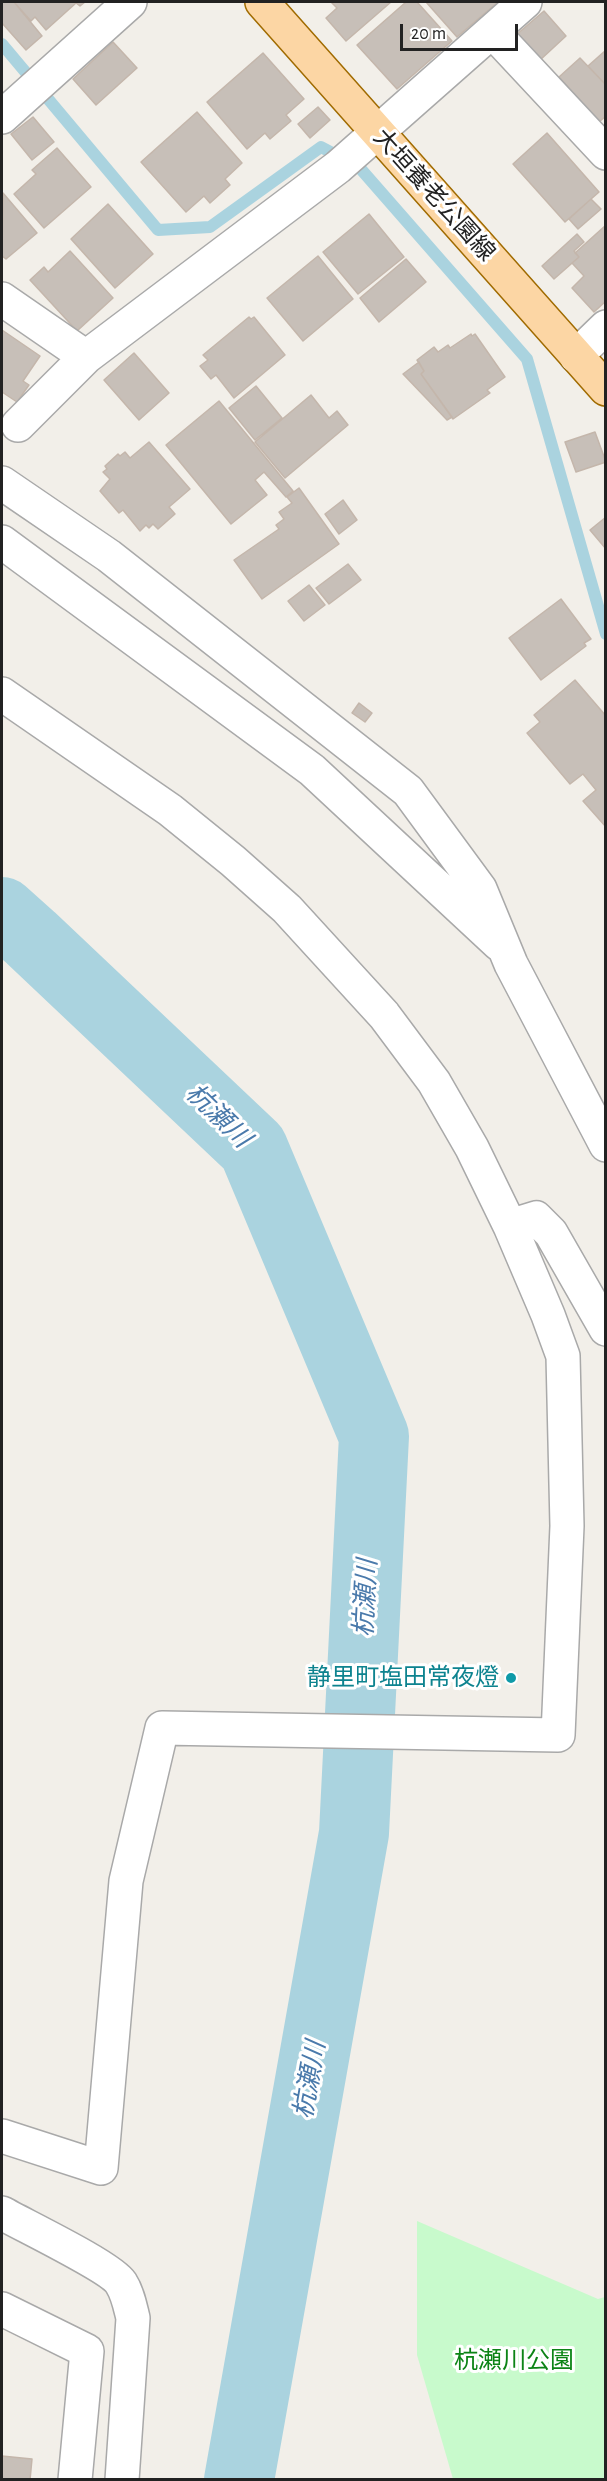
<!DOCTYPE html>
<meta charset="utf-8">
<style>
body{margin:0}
#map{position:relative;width:607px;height:2481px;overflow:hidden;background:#f2efe9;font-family:"Alegreya Sans",sans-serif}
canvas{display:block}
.frame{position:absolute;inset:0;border:3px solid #222;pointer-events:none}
.scale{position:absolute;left:400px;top:24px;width:118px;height:27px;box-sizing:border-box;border:3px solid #222;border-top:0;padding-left:8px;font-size:18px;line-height:21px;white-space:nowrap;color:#222;-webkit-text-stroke:4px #fff;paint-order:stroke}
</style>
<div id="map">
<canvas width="607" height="2481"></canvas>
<div class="frame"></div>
<div class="scale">20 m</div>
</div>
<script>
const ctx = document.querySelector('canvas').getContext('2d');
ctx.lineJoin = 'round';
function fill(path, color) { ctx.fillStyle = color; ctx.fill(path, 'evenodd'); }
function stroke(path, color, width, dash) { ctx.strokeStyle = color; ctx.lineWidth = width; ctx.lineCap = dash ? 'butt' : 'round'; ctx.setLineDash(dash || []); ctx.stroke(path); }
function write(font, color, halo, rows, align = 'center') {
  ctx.font = font + ' "Alegreya Sans","Noto Sans JP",sans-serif'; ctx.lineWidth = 6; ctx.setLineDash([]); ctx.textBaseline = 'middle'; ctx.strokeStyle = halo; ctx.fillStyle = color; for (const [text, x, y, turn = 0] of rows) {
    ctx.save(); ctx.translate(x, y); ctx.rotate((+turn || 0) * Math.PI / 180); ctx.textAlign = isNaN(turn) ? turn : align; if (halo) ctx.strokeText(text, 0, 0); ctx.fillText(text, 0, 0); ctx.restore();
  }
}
fill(new Path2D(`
 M417,2221l181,78 7,-2v182h-152l-36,-124z`), '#c8facc');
stroke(new Path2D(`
 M2,44l156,186 52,-3 111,-80 38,20 168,192 79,275`), '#aad3df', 12);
stroke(new Path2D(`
 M2,912l29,26 222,210 121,288 -20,397 -115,647`), '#aad3df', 70);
const building = new Path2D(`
 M2,2h12l28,34 -16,14 -24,-27z
 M14,2h71l-5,4 -4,-3 -30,27 -11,-13 -4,4z
 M331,2h60l-45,39 -20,-23 11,-10z
 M406,2h11l35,39 -55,48 -40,-44z
 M426,2h72l-41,35z
 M544,11l22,25 -27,25 -23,-26z
 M113,42l24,26 -41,37 -23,-26z
 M606,50v35l-18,-19z
 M263,53l41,46 -18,16 5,6 -21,18 -5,-6 -18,16 -40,-47z
 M580,58l26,27v31l-7,6 -40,-45z
 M318,107l12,13 -20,18 -12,-14z
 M197,112l45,51 -17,16 5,6 -20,18 -6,-7 -18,16 -45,-50z
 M33,117l21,25 -22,18 -21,-26z
 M547,133l52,59 -34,30 -52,-58z
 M57,148l34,39 -47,41 -30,-34 22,-20 -4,-4z
 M3,193l34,40 -31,26 -4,-3z
 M591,199l10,10 -23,20 -9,-10z
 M108,204l45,50 -38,34 -44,-49z
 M369,214l35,43 -46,37 -35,-42z
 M606,225v76l-12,11 -22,-24 12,-12 -12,-13 7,-6 -4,-4z
 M577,234l7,8 -10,9 5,6 -25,22 -12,-13z
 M70,251l43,47 -36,33 -47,-51 14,-13 4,5z
 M318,256l35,43 -50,42 -36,-43z
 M406,259l20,23 -47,40 -19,-24z
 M249,317l2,2 3,-2 31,38 -51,43 -18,-23 -5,4 -11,-13 8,-6 -5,-5z
 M2,330l38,26 -17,25 6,4 -12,17 -15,-10z
 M471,334l1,2 3,-2 30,43 -18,13 3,3 -37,26 -32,-45 3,-3 -7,-11 17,-13 4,5 10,-7 2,3z
 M134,353l35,40 -30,27 -35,-40z
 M419,362l5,9 -3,3 31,43 -5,3 -44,-46z
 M256,386l26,32 -27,22 -26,-32z
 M311,395l18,23 8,-7 11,14 -63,53 -30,-36z
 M219,401l74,90 -7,6 -22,-25 -9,8 12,15 -36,29 -65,-79z
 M595,432l11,30 -30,10 -11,-30z
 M149,442l41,47 -21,18 6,7 -17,15 -5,-5 -4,4 -3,-3 -6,6 -17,-21 -4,3 -19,-22 10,-12 -7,-7 4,-3 -2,-3 13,-12 2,2 5,-4 5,6z
 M299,488l40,56 -77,55 -28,-39 45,-31 -3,-4 8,-6 -5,-7 13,-9 -5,-6z
 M343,500l14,20 -18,14 -14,-20z
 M606,517v32l-16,-19z
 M348,564l13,16 -32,24 -13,-16z
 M309,585l16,20 -21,16 -16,-20z
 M561,599l30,40 -7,4 2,3 -45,34 -32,-42z
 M575,680l31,36v111l-23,-26 13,-11 -13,-16 -13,10 -43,-51 13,-11 -6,-7z
 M359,703l13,10 -7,9 -13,-9z
 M2,2456l30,3 -2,21h-28z`);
fill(building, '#c7bfb8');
stroke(building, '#c4b6ab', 1.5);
const street = new Path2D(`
 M492,31l114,122
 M2,117l128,-115
 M2,299l84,58
 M576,356l30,-29
 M18,425l68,-68 252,-190 187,-165
 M2,483l107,73 299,235 72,98 31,75 95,181
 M2,542l310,228 187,174
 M2,694l168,116 63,51 54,48 97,106 50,67 38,66 38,78 38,89 15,41 4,170 -9,209 -396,-7 -36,153 -25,287 -99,-32
 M510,1226l26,-8 15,15 55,96
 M2,2213c21,12 109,54 119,70 7,11 9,23 12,35l-11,162
 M2,2309l85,42 -12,129`);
const primary = new Path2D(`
 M262,2l344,387`);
stroke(street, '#a9a9a9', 36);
stroke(primary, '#a06b00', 36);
stroke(street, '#fff', 33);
stroke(primary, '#fcd6a4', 33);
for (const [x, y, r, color] of [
 [511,1678,6,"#0f9aa8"]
]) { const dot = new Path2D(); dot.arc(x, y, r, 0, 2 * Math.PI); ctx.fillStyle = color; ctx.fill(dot); stroke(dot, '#fff', 2); }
write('24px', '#222', '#fff', [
 ["大垣養老公園線",434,195,48]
]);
write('24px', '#0d838f', '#fff', [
 ["静里町塩田常夜燈",499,1678]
], 'right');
write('24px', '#0c8416', '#fff', [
 ["杭瀬川公園",514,2361]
]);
write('italic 26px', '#4a7aab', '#fff', [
 ["杭瀬川",218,1116,44],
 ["杭瀬川",366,1598,-87],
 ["杭瀬川",310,2080,-80]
]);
</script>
